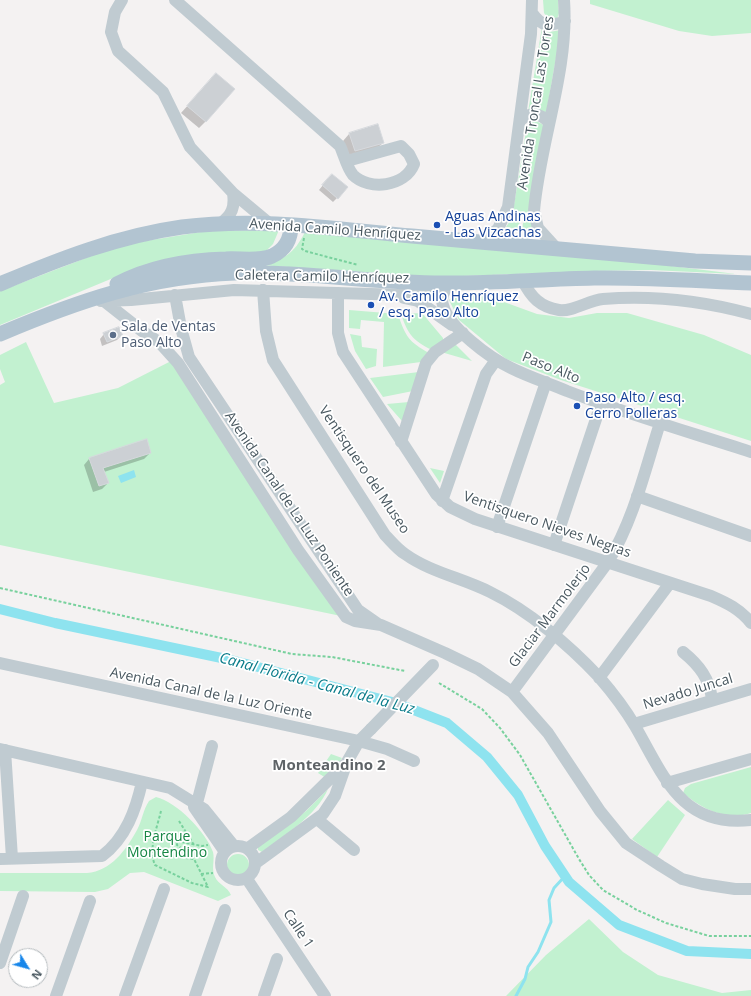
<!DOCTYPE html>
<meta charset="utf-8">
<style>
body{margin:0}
#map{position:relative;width:751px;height:996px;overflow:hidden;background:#f4f2f2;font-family:"Open Sans",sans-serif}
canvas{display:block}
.north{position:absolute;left:8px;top:948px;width:40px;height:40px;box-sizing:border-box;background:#fff;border:1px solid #b6bcbf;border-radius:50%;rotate:127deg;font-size:11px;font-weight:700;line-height:16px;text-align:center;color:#495860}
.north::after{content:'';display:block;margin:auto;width:14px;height:18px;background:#1786ea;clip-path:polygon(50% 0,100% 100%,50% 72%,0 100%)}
</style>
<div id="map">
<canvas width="751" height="996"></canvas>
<div class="north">N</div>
</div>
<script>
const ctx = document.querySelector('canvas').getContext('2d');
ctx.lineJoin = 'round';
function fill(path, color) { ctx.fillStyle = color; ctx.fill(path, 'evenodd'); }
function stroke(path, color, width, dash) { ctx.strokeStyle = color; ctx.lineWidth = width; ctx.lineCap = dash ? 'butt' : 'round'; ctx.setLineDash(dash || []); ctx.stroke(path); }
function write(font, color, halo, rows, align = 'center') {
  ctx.font = font + ' "Open Sans",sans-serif'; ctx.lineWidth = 3.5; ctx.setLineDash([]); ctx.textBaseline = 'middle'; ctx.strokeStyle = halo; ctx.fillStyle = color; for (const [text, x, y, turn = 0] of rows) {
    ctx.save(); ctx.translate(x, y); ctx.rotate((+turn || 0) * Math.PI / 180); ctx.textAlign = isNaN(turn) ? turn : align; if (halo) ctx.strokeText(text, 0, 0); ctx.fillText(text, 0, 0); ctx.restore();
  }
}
fill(new Path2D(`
 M543,0h15l1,13 -2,6 -9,-1 -4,-5z
 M590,0h161v33l-39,3 -33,-5 -89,-27z
 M542,27l7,5 12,-2 -15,84 -18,-2z
 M536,121l6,3 3,5 -16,85 -16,-3 14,-86 3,-3z
 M514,215l7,2 -3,12 -12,-2z
 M524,217h5l7,15 -14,-2z
 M279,230l-6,14 -7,7 -124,15 -142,59v-34l99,-38 40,-11 68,-11z
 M305,232l310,27 121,15 -85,-4 -57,1 -157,6 -178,-12c24,-4 35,-11 46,-33z
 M456,293l37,5 44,16 32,4 28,-5h30l77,22 47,20v86l-190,-61 -55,-21 -47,-39 -10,-20z
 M349,310l49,4c7,22 11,28 31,39l-8,9 -38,5 1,-45 -23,-2 -1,9 -11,-1z
 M422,313l21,25v4l-11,8c-20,-10 -24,-16 -31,-36z
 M350,334l11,2 1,11 15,2 -1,17 -10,3 -11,-18z
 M26,342l28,61 64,-15 57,-29 166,257 -341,-71v-160l5,-3 -5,-13v-14z
 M454,343l18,18 -31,-9z
 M419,372l-6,19 -30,6 -13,-19z
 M409,402l-7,19 -15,-17z
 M430,468l14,3 -4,12z
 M331,754l11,4 -16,20 -8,-5z
 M751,767v46c-26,8 -49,-4 -68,-20l2,-5 6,-4z
 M328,789c-12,27 -43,46 -66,63l-4,-2v-3l48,-36z
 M156,797c21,5 50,35 57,55 2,8 -2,17 2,25 3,7 13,10 16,18l-13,6 -74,-29 -14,1 -22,16 -13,3 -95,-1v-18h87c24,-2 39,-23 50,-43 5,-9 6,-20 12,-29z
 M668,800l17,15 -28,42 -25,-18z
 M227 865a11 11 0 1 1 22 0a11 11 0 1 1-22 0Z
 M589,919l34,33 35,23 64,18 29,-3v6h-245l40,-41z`), '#c2f1d0');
fill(new Path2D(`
 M134,470l2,7 -15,6 -3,-7z`), '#8ee3ef');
fill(new Path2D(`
 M216,74l-10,47 -7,7 -18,-15z
 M349,134l34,9 -7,6 -28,8 -5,-16z
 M328,179l9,19 -4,4 -14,-12z
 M104,334l17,2 -4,4 -15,6 -2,-7z
 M150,453l-6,6 -40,13 4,11 -6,6 -9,3 -9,-27 5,-6z`), '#0003');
stroke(new Path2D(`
 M516,996l9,-17 3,-12 10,-15 13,-30 -2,-22 5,-12 11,-12`), '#8ee3ef', 3);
stroke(new Path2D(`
 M0,609l55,14 176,37 165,43 51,20 40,34 31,38 27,51 24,36 50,43 68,26 64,3`), '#8ee3ef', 10);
const building = new Path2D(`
 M216,73l19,16 -29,33 -19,-16z
 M378,124l6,19 -29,8 -6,-18z
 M332,174l16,13 -10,12 -16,-14z
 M119,327l4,9 -16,6 -4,-9z
 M147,439l4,14 -48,15 6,15 -10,3 -10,-28z`);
fill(building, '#ccd0d4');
stroke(building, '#d6d9dd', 1);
stroke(new Path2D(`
 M304,238l-2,11 3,2 53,14
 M0,588l292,66 40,3 73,14
 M439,683l43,26 18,19 20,27 59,104 10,16 14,15 34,20 29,13 43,13h42
 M161,811c-4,17 -13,38 -6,54l37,18 16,4 -14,-28 -17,-14v-4l25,5 6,-1
 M179,821l15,24
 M152,849l15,7 27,3
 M201,874l12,-1`), '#78d19d', 2, [3, 2]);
stroke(new Path2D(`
 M122,0l-7,12 -4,20 7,19 45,41 27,55 43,46 36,30
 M175,0l165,146c4,9 7,22 13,29 16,16 52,12 61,-11l-5,-10 -8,-8 -54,15
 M532,13c10,14 17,14 33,8
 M521,120c10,-9 20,-7 28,3
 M221,223c11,-8 14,-16 12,-30
 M482,242l16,-13 10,-22 23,-173 1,-34
 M558,250l-20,-22 -4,-17c6,-70 35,-140 30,-211
 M523,281c8,16 17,26 36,29 14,2 30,-10 44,-11 50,-4 100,2 148,15
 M450,283c-5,7 -10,14 -7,22 6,23 47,53 68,63 18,9 37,15 56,23 60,23 122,41 184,61
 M263,290l3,41 7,29 112,175c6,6 12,14 20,19 25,18 57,24 85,38 39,19 79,53 109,85 13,15 26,32 36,49 29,50 46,102 116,94
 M338,293v40l5,19 93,142 14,13 25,12 236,77c16,7 29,13 40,27
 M175,295l6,33 8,29 169,253 20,14
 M404,298l14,3 34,24
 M101,301l30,-1 103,-10 171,5 39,-5
 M104,301l38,30 17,11 19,21 120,187 48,67 9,4 26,4 64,28 33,16 34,23 36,41 52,78 26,32 35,23 21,13 20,5 33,5h16
 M401,442l25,-79 9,-11 28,-19
 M637,496l114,40
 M442,501l44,-127 10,-14
 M497,527l49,-145
 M554,545l47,-141
 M683,652c16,13 27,27 29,48
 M0,663l359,78 28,8 27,12
 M599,678l71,-95
 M512,692l96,-130c26,-43 37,-92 52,-139
 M634,724l117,-35
 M0,749l170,39 34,21 30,37
 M5,750l7,108
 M667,783l84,-24
 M197,803l15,-57
 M194,807l31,45
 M317,819l37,31
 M221 863a17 17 0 1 1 34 0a17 17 0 1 1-34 0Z
 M248,848l43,-31 53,-52
 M0,859l102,-3c24,-18 34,-47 40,-74
 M256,863l67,-49 12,-18 12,-34 12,-21 12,-12
 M247,879l78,117
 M0,963l23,-67
 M56,996l34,-95
 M125,996l39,-107
 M195,996l30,-86
 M264,996l13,-37`), '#c0cbd1', 12);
stroke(new Path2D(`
 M0,284c59,-25 118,-48 182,-57 77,-10 154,2 230,9 95,9 189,17 283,25l56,2
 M117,284c34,-18 72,-24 109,-25 15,-1 32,3 46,-3 13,-6 19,-17 19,-31
 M0,334c78,-33 150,-58 235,-61 72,-2 143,11 214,10 49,0 97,-4 145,-5 53,-1 105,3 157,5`), '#b2c4d1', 15);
stroke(new Path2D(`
 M371,729l62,-64`), '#c0cbd1', 12);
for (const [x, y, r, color] of [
 [437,225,4,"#1a4fb4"],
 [371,305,4,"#1a4fb4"],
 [113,335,4,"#5c6f8a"],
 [577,406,4,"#1a4fb4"]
]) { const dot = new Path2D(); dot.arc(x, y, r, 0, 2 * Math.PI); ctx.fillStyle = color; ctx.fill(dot); stroke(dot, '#fff', 1.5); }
write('14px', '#495860', '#fff', [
 ["Avenida Troncal Las Torres",536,103,-81],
 ["Avenida Camilo Henríquez",335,230,4],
 ["Caletera Camilo Henríquez",322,277,1],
 ["Paso Alto",551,368,22],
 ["Ventisquero del Museo",364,470,56],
 ["Avenida Canal de La Luz Poniente",289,504,56],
 ["Ventisquero Nieves Negras",547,525,19],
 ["Glaciar Marmolerjo",550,616,-53],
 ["Nevado Juncal",688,692,-17],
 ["Avenida Canal de la Luz Oriente",211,694,12],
 ["Calle 1",298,929,56]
]);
write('14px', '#164399', '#fff', [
 ["Aguas Andinas",445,217],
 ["- Las Vizcachas",445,233],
 ["Av. Camilo Henríquez",379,297],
 ["/ esq. Paso Alto",379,313],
 ["Paso Alto / esq.",585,398],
 ["Cerro Polleras",585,414]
], 'left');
write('14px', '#4e5e75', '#fff', [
 ["Sala de Ventas",121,327],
 ["Paso Alto",121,343]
], 'left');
write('14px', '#168644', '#fff', [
 ["Parque",167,837],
 ["Montendino",167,853]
]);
write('italic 15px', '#0b7c8a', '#fff', [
 ["Canal Florida - Canal de la Luz",317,684,15]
]);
write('bold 15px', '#5e6367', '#fff', [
 ["Monteandino 2",329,766]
]);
</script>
